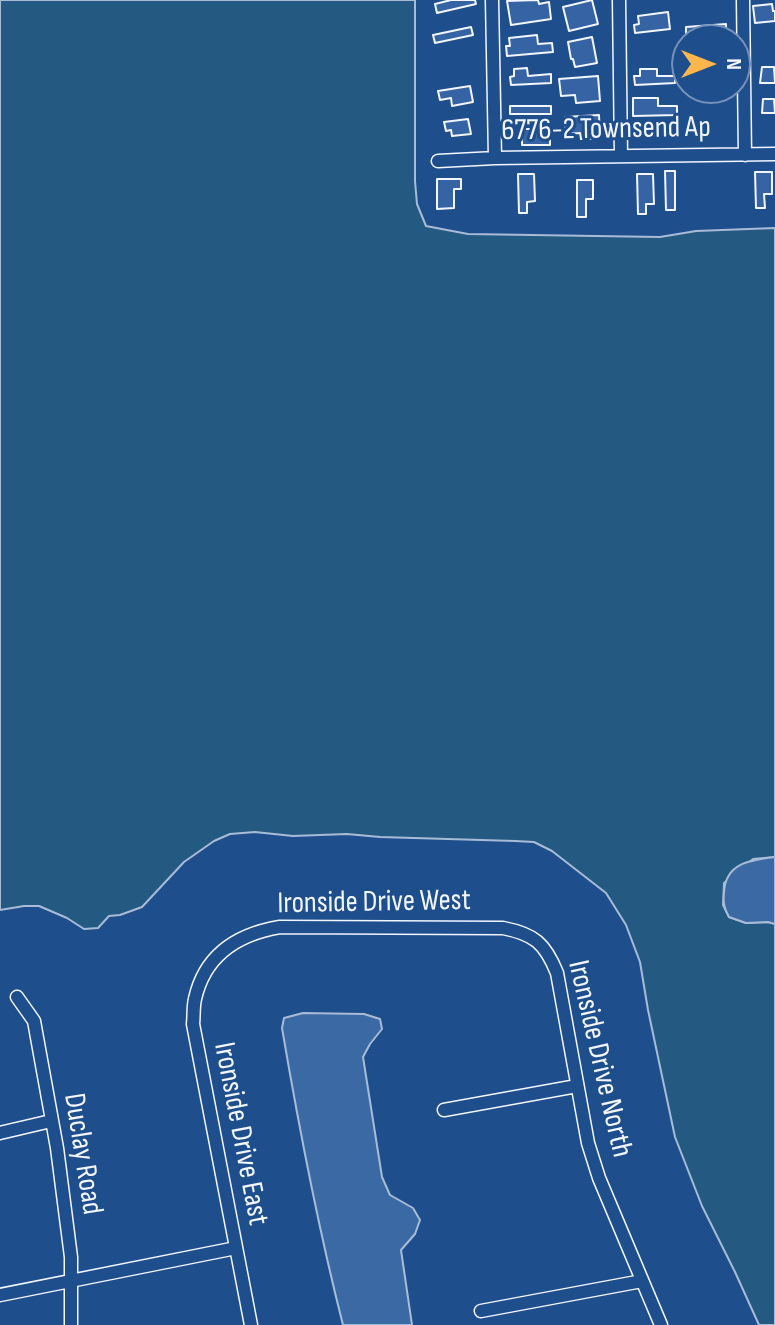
<!DOCTYPE html>
<style>
body{margin:0}
#map{position:relative;width:775px;height:1325px;overflow:hidden;background:#1f4e8c;font-family:"Sofia Sans Condensed",sans-serif}
canvas{display:block}
.north{position:absolute;left:671px;top:24px;width:80px;height:80px;box-sizing:border-box;background:#1f4e8c;border:2px solid #7391ba;border-radius:50%;rotate:90deg;font-size:22px;font-weight:700;line-height:32px;text-align:center;color:#f2f6ff}
.north::after{content:'';display:block;margin:auto;width:28px;height:36px;background:#ffb74d;clip-path:polygon(50% 0,100% 100%,50% 72%,0 100%)}
</style>
<div id="map">
<canvas width="775" height="1325"></canvas>
<div class="north">N</div>
</div>
<script>
const ctx = document.querySelector('canvas').getContext('2d');
ctx.lineJoin = 'round';
function fill(path, color) { ctx.fillStyle = color; ctx.fill(path, 'evenodd'); }
function stroke(path, color, width, dash) { ctx.strokeStyle = color; ctx.lineWidth = width; ctx.lineCap = dash ? 'butt' : 'round'; ctx.setLineDash(dash || []); ctx.stroke(path); }
function write(font, color, halo, rows, align = 'center') {
  ctx.font = font + ' "Sofia Sans Condensed",sans-serif'; ctx.lineWidth = 6; ctx.setLineDash([]); ctx.textBaseline = 'middle'; ctx.strokeStyle = halo; ctx.fillStyle = color; for (const [text, x, y, turn = 0] of rows) {
    ctx.save(); ctx.translate(x, y); ctx.rotate((+turn || 0) * Math.PI / 180); ctx.textAlign = isNaN(turn) ? turn : align; if (halo) ctx.strokeText(text, 0, 0); ctx.fillText(text, 0, 0); ctx.restore();
  }
}
const green = new Path2D(`
 M0,0h415v181l2,23 9,22 42,8 192,3 36,-6 79,-3v629l-22,2 -29,24 -1,22 6,12 17,6 23,-1 6,2v401h-16l-24,-53 -33,-66 -27,-69 -27,-127 -8,-48 -14,-37 -20,-32 -54,-42 -18,-9 -19,-1 -135,-4 -33,-3 -54,2 -38,-4 -25,2 -16,7 -30,21 -42,45 -22,8 -11,1 -11,12 -14,1 -17,-11 -28,-12h-15l-24,4z`);
fill(green, '#245a82');
stroke(green, '#a8bbd7', 2);
const water = new Path2D(`
 M775,857v67l-7,-2 -22,1 -17,-6c-5,-9 -6,-14 -5,-24 1,-30 26,-33 51,-36z
 M303,1013l61,1 16,5 2,10 -12,15 -7,13 19,120 8,18 23,13 7,12 -5,14 -14,16 11,75h-69c-25,-98 -44,-197 -61,-297l2,-10z`);
fill(water, '#3b69a3');
stroke(water, '#a8bbd7', 2);
const building = new Path2D(`
 M451,0h24l1,4 -39,9 -2,-9z
 M538,0l1,4 10,-2 2,17 -40,6 -4,-24z
 M592,0l6,24 -29,7 -6,-24z
 M772,4l1,7h2v10l-20,2 -2,-17z
 M668,12l2,17 -35,4 -1,-8 5,-1 -1,-8z
 M726,24v9h-3v7h-18v-6l-19,2v-9z
 M471,27l2,8 -38,8 -2,-8z
 M537,35l1,9 14,-1 1,9 -46,4 -1,-10h4l-1,-8z
 M592,37l5,26 -22,4 -2,-8h-2l-3,-17z
 M762,67h12l1,16h-15z
 M527,68l1,8 23,-2v9l-40,2 -1,-8 4,-1v-7z
 M640,69h17v7h18v7l-40,2 -1,-9h6z
 M598,76l2,25 -24,2 -1,-8 -14,1 -2,-17z
 M470,86l3,16 -21,4 -1,-8 -11,2 -2,-9z
 M633,98h25v8h19v9l-44,1z
 M763,99h11l1,14h-13z
 M510,106h41v8h-41z
 M599,115l1,23 -19,1 -1,-6 -14,1 -1,-17z
 M468,119l3,15 -19,2 -1,-6 -5,1 -2,-9z
 M531,127h10v10h9v8h-28v-16h9z
 M665,171h10v39h-9z
 M755,172h17v22h-8l1,14h-9z
 M518,174h16l1,27 -8,1v11h-8z
 M637,174h16l1,30h-8v10h-8z
 M437,179h24v10h-7v19l-17,1z
 M577,180h16v19h-7v18h-9z`);
fill(building, '#3563a3');
stroke(building, '#f2f6ff', 2);
const minor = new Path2D(`
 M492,0l3,158
 M619,0l2,156
 M743,0l2,155
 M438,161l57,-3 280,-4
 M17,997l17,24 23,127 14,109v68
 M444,1110l133,-24
 M0,1133l51,-12
 M0,1295l236,-47
 M481,1311l161,-30
 M251,1325l-58,-301c1,-8 0,-17 2,-25 10,-45 43,-65 85,-72l223,1c31,6 42,15 54,45l31,170 11,35 62,147`);
stroke(minor, '#f2f6ff', 15);
stroke(minor, '#1f4e8c', 12);
write('30px', '#f2f6ff', '#1f4e8c', [
 ["6776-2 Townsend Ap",606,130,-1],
 ["Ironside Drive West",374,903,-1],
 ["Ironside Drive North",599,1059,77],
 ["Ironside Drive East",240,1134,79],
 ["Duclay Road",82,1154,81]
]);
</script>
